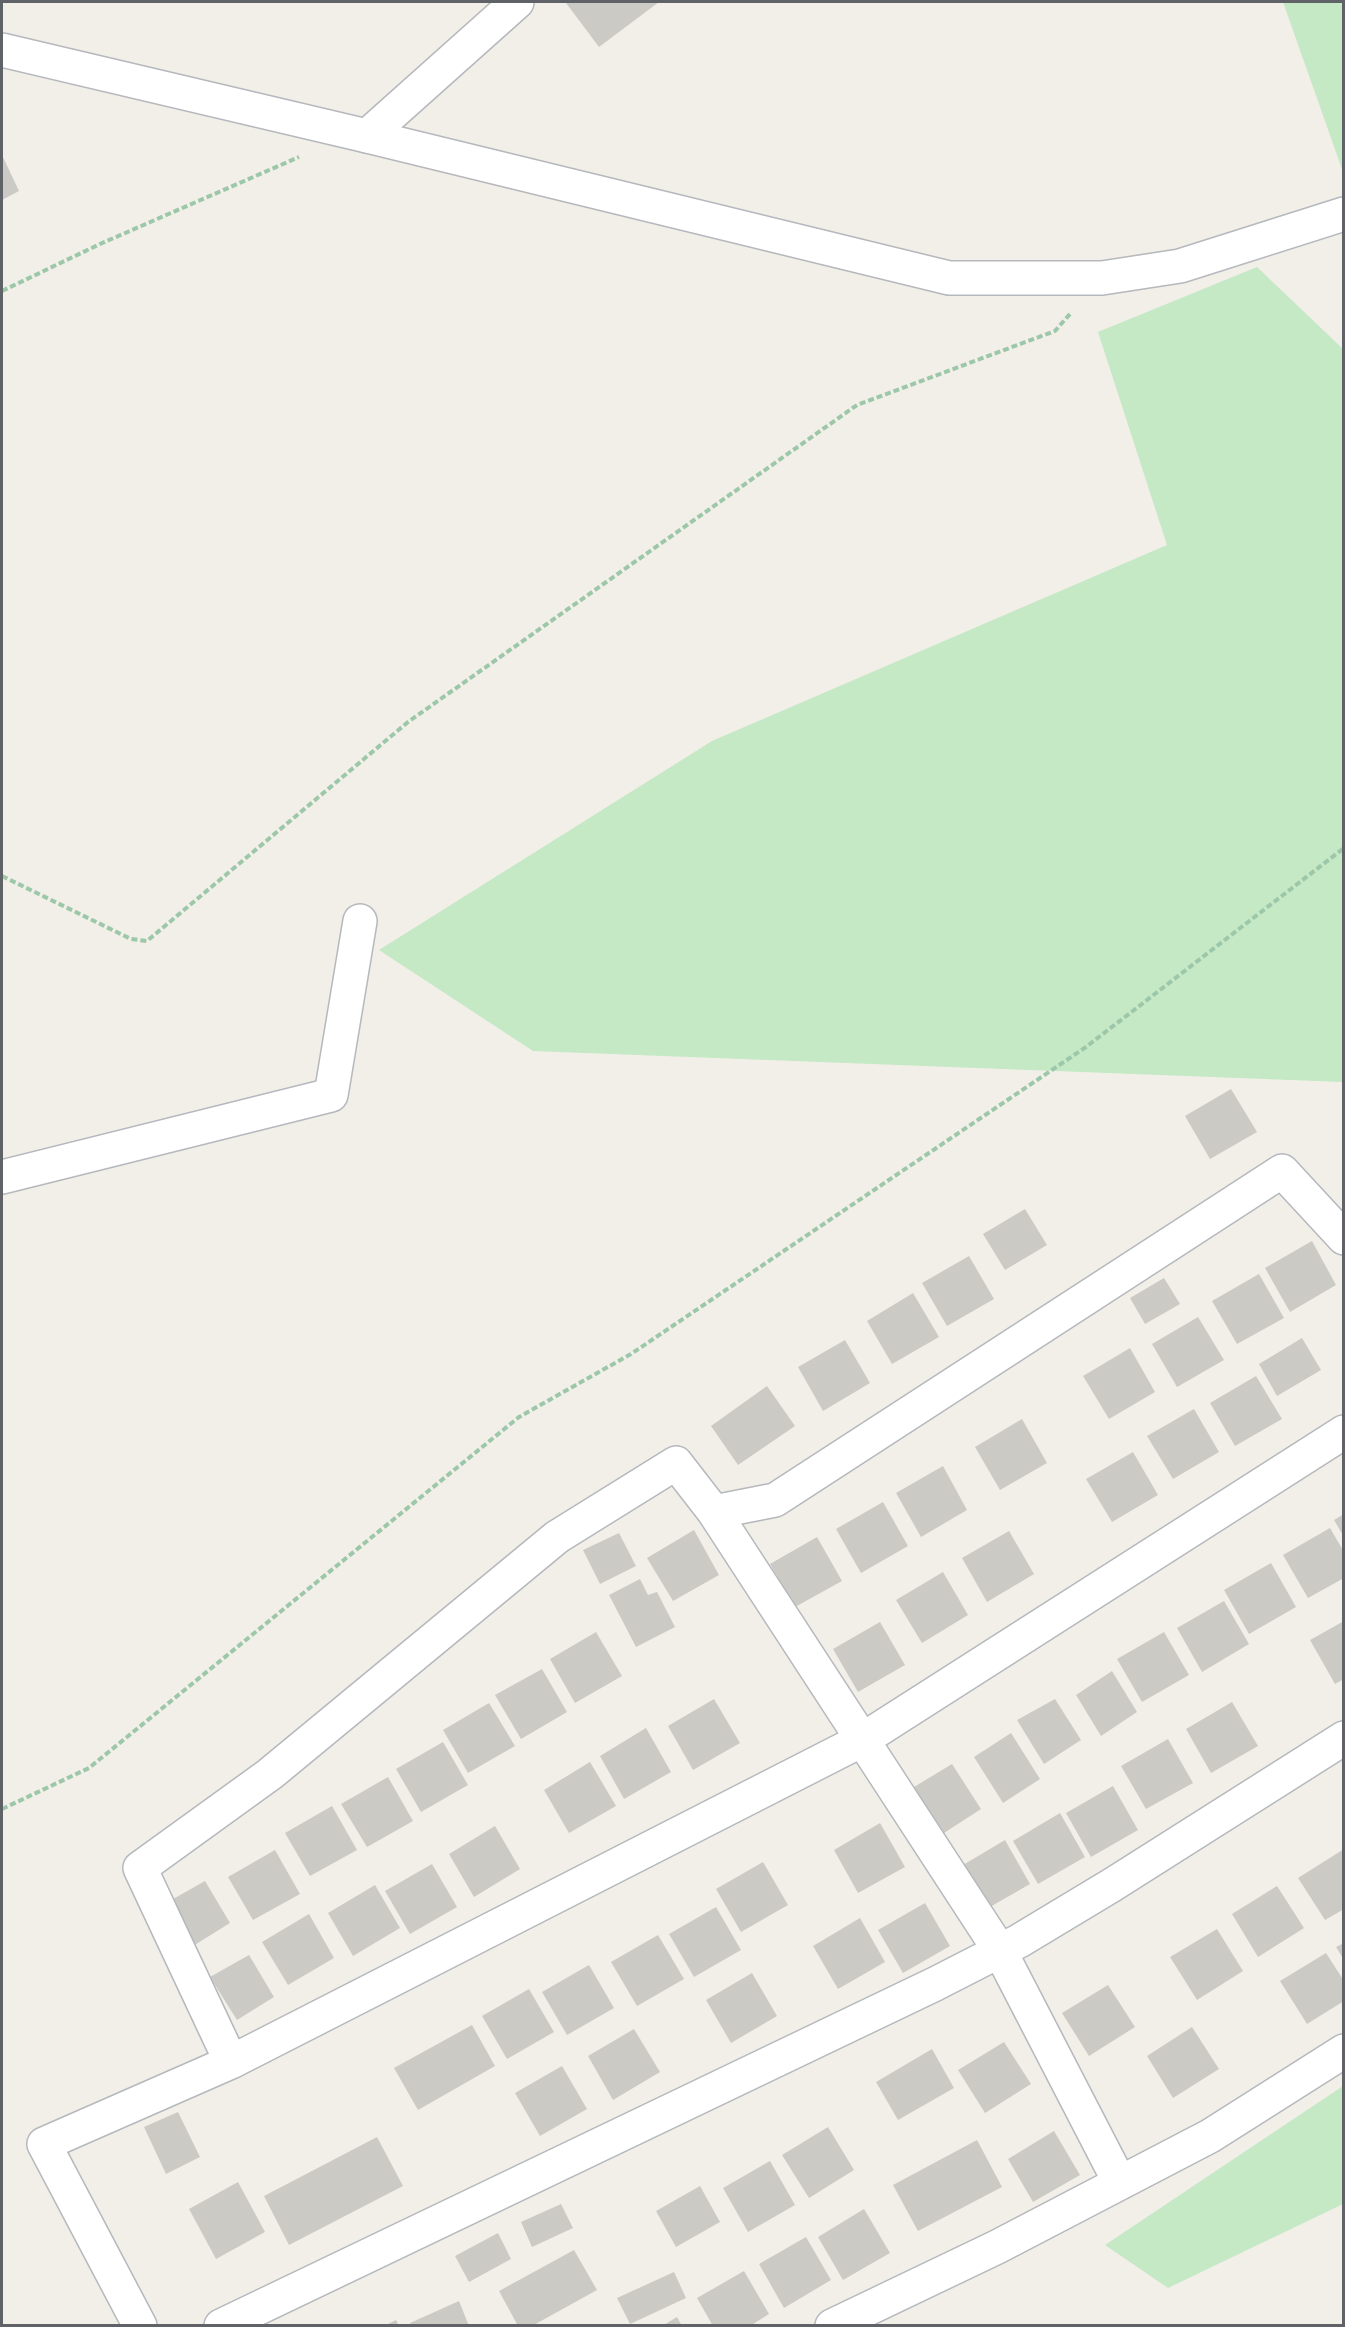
<!DOCTYPE html>
<style>
body{margin:0}
#map{position:relative;width:1345px;height:2327px;overflow:hidden;background:#f1efe8;font-family:"Noto Sans",sans-serif}
canvas{display:block}
.frame{position:absolute;inset:0;border:3px solid #5f6368;pointer-events:none}
</style>
<div id="map">
<canvas width="1345" height="2327"></canvas>
<div class="frame"></div>
</div>
<script>
const ctx = document.querySelector('canvas').getContext('2d');
ctx.lineJoin = 'round';
function fill(path, color) { ctx.fillStyle = color; ctx.fill(path, 'evenodd'); }
function stroke(path, color, width, dash) { ctx.strokeStyle = color; ctx.lineWidth = width; ctx.lineCap = dash ? 'butt' : 'round'; ctx.setLineDash(dash || []); ctx.stroke(path); }
fill(new Path2D(`
 M1283,2h60v170z
 M1257,267l86,82v733l-810,-31 -154,-101 333,-209 455,-196 -69,-213z
 M1343,2086v118l-175,84 -63,-43z`), '#c5e8c5');
fill(new Path2D(`
 M568,2h91l-60,45 -33,-44z
 M2,155l17,36 -17,9z
 M1231,1089l26,43 -47,27 -25,-43z
 M1025,1209l22,36 -42,25 -22,-36z
 M1312,1241l24,44 -46,27 -25,-44z
 M969,1256l25,43 -47,27 -25,-43z
 M1259,1274l25,44 -47,26 -25,-43z
 M1164,1278l16,26 -35,20 -15,-26z
 M913,1293l26,44 -47,27 -25,-43z
 M1198,1317l26,43 -47,27 -25,-43z
 M1302,1338l19,32 -44,26 -18,-32z
 M845,1340l25,43 -47,28 -25,-44z
 M1130,1348l25,44 -46,27 -26,-43z
 M1256,1376l26,43 -47,27 -25,-43z
 M767,1386l28,40 -57,39 -27,-39z
 M1194,1409l25,43 -46,27 -26,-43z
 M1022,1419l25,44 -47,27 -25,-43z
 M1133,1452l25,43 -46,27 -26,-43z
 M943,1466l24,44 -46,27 -25,-44z
 M883,1502l25,44 -47,27 -25,-44z
 M1344,1514v23l-10,-17z
 M1330,1528l14,24v26l-36,20 -25,-43z
 M694,1530l25,45 -46,26 -26,-43z
 M1009,1531l25,43 -47,28 -25,-44z
 M619,1533l17,33 -36,18 -17,-34z
 M817,1537l25,44 -47,26 -25,-43z
 M1271,1563l25,44 -47,27 -25,-44z
 M943,1572l25,43 -46,28 -26,-43z
 M640,1579l8,16 9,-3 18,35 -39,20 -27,-52z
 M1224,1601l25,43 -47,28 -25,-44z
 M1344,1621v58l-9,5 -25,-44z
 M880,1622l25,43 -47,27 -25,-43z
 M596,1632l26,44 -47,27 -25,-44z
 M1164,1632l25,43 -47,27 -25,-43z
 M542,1669l25,43 -46,27 -26,-44z
 M1112,1671l25,41 -36,24 -25,-41z
 M714,1699l26,44 -47,27 -25,-44z
 M1055,1699l26,41 -37,24 -27,-44z
 M1232,1702l26,44 -47,27 -25,-44z
 M489,1703l26,43 -47,27 -25,-43z
 M646,1728l25,44 -47,27 -24,-43z
 M1011,1733l29,46 -37,24 -29,-46z
 M1168,1739l25,44 -47,26 -25,-43z
 M443,1742l25,43 -47,27 -25,-43z
 M590,1762l26,44 -47,27 -25,-43z
 M952,1764l29,45 -37,24 -30,-46z
 M388,1777l25,44 -46,26 -26,-43z
 M1113,1786l25,44 -47,27 -25,-44z
 M332,1806l25,44 -47,26 -25,-43z
 M1060,1813l25,44 -47,27 -25,-43z
 M880,1823l25,44 -47,26 -24,-43z
 M495,1826l25,43 -46,28 -25,-43z
 M1005,1840l25,44 -47,27 -25,-43z
 M1344,1849v60l-19,11 -27,-42z
 M275,1850l25,44 -47,26 -25,-43z
 M763,1862l25,43 -47,27 -25,-43z
 M432,1864l25,43 -47,27 -25,-43z
 M205,1881l25,42 -37,23 -27,-43z
 M375,1885l25,43 -47,28 -25,-43z
 M1277,1886l27,42 -46,29 -26,-43z
 M925,1903l25,43 -47,27 -25,-43z
 M716,1907l25,43 -47,27 -25,-43z
 M309,1914l25,44 -46,27 -26,-43z
 M860,1918l25,44 -47,27 -25,-43z
 M1217,1929l26,42 -46,29 -27,-43z
 M658,1935l26,44 -47,27 -26,-44z
 M1344,1943v17l-8,-13z
 M1326,1953l18,28v20l-37,23 -27,-43z
 M249,1955l25,42 -37,23 -27,-43z
 M589,1965l25,43 -47,27 -25,-43z
 M752,1973l25,43 -46,27 -25,-43z
 M1108,1985l27,42 -46,29 -27,-43z
 M529,1989l25,43 -47,27 -25,-43z
 M472,2025l23,41 -77,44 -24,-42z
 M1192,2027l27,42 -46,29 -26,-42z
 M634,2029l26,43 -47,28 -25,-44z
 M1004,2042l27,42 -46,29 -27,-43z
 M932,2049l22,39 -56,32 -22,-38z
 M562,2066l25,43 -47,27 -25,-43z
 M178,2112l22,45 -34,17 -22,-47z
 M828,2127l26,43 -45,28 -27,-43z
 M1054,2131l26,44 -47,27 -25,-43z
 M377,2137l26,49 -114,59 -25,-49z
 M977,2140l25,47 -84,44 -25,-46z
 M770,2161l25,44 -47,27 -25,-44z
 M238,2182l27,50 -49,27 -27,-50z
 M700,2186l20,36 -44,25 -20,-36z
 M561,2204l12,24 -41,19 -11,-25z
 M864,2209l26,44 -47,27 -25,-43z
 M498,2233l13,26 -42,23 -14,-26z
 M806,2237l25,43 -47,28 -25,-44z
 M574,2250l23,40 -65,36h-14l-19,-35z
 M744,2271l25,43 -19,12h-37l-16,-28z
 M674,2272l12,26 -56,26 -13,-26z
 M459,2301l10,25h-57l-2,-3z
 M677,2317l5,9h-20z
 M396,2320l3,6h-15z`), '#cccac5');
const minor = new Path2D(`
 M367,136l150,-134
 M2,1177l329,-82 29,-174
 M714,1512l61,-12 507,-329 62,67
 M231,2062l-91,-194 130,-94 287,-237 119,-74 38,49 286,439 120,232
 M140,2326l-96,-182 187,-82 631,-322 482,-308
 M832,2326l165,-79 213,-111 134,-85`);
const tertiary = new Path2D(`
 M2,50l365,86 582,142h153l78,-12 164,-52
 M221,2326l714,-342 84,-43 93,-56 232,-147`);
stroke(minor, '#b5b8bc', 36);
stroke(tertiary, '#b5b8bc', 36);
stroke(new Path2D(`
 M2,291l98,-47 199,-87
 M2,876l129,63 16,2 261,-219 449,-317 198,-74 15,-17
 M2,1809l87,-41 430,-351 112,-63 455,-307 258,-199`), '#9cc7a9', 4, [6, 3]);
stroke(minor, '#fff', 33);
stroke(tertiary, '#fff', 33);
</script>
